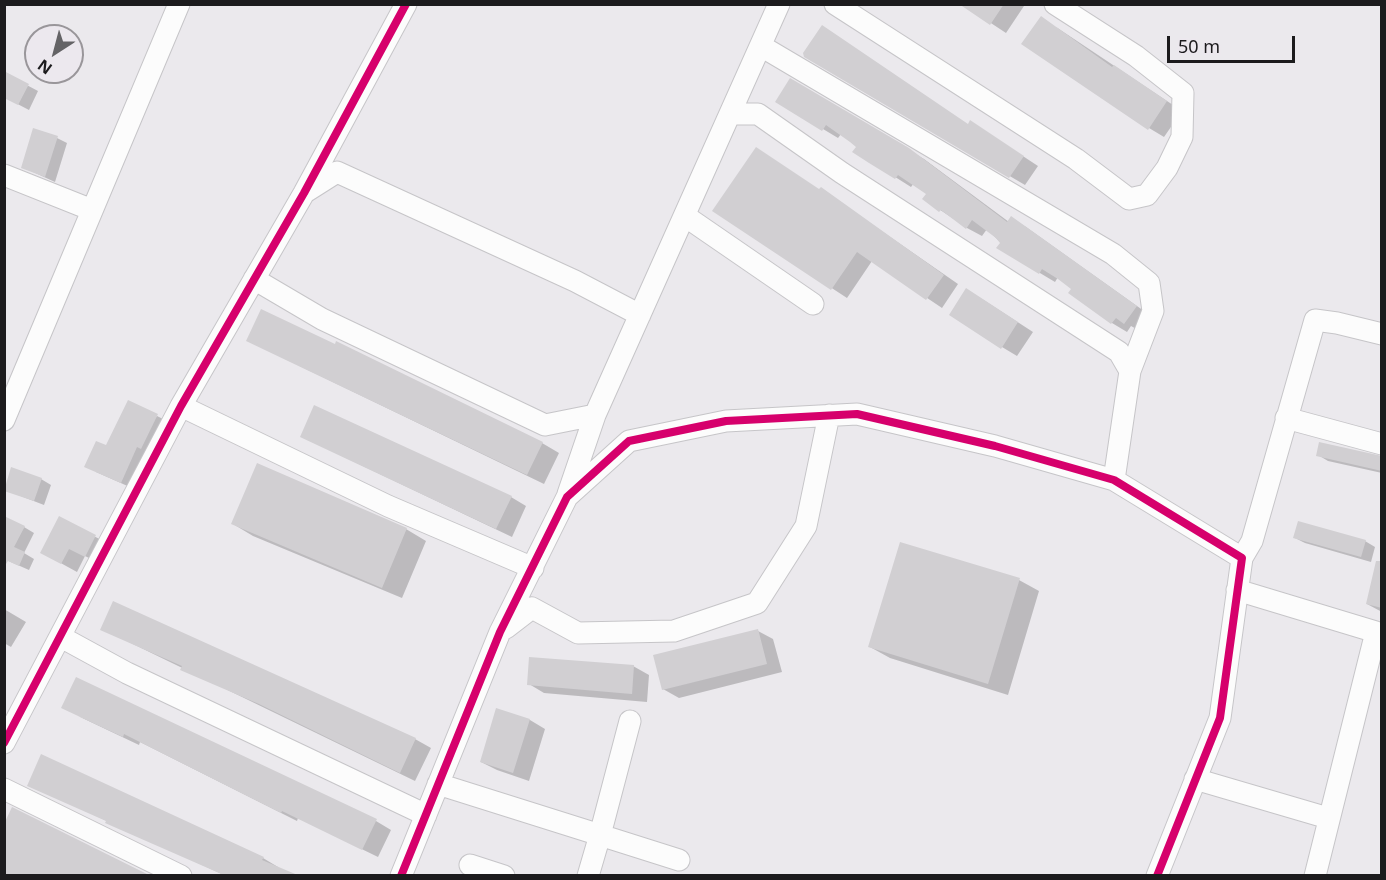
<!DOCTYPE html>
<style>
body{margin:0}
#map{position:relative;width:1386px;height:880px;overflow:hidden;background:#ebe9ed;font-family:"Noto Sans",sans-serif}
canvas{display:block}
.frame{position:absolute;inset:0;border:6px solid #1c1b1d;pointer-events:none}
.north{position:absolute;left:24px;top:24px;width:60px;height:60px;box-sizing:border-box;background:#ece8ee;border:2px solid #99969a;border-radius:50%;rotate:216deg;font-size:16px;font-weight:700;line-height:24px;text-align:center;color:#1c1b1d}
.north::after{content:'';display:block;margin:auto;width:21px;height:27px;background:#646366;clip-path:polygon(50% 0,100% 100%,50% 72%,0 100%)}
.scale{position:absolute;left:1167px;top:36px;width:128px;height:27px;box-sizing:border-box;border:3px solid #1c1b1d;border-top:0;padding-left:8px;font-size:18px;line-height:21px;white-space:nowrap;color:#1c1b1d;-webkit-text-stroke:4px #ece8ee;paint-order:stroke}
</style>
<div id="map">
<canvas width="1386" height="880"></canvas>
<div class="frame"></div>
<div class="north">N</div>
<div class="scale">50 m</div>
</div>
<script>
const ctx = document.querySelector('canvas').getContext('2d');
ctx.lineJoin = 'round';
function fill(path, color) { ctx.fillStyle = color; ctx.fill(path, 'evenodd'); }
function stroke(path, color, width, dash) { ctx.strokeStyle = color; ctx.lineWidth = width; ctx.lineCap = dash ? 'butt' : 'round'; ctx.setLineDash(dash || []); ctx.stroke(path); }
fill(new Path2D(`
 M962,4h59l3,2 -18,27z
 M1056,27l126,84 -18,26 -15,-9z
 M805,56l164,69 2,-3 67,44 -13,19z
 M4,73l34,18 -9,19 -25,-13z
 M791,80l133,79 85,63 2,-4 15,9 125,89 -11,15 -9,-5 -4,6 -15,-9 -42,-30 3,-4 -15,-12 -3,5 -57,-34 3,-5 -14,-14 -5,7 -15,-8 -43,-29 5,-6 -15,-10 -3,4 -57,-36 4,-5 -17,-12 -3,4 -15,-9z
 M57,138l10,5 -12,39 -33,-15z
 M821,189l137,95 -16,24 -70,-47 -25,37 -133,-87z
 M982,299l51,33 -16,24 -15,-9z
 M248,341l294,102 17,10 -15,31z
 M157,416l10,5 -35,67 -36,-16z
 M302,437l209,60 15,9 -14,31z
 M1318,455l64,2v16l-54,-12z
 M41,479l10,6 -7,20 -39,-15z
 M59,518l52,27 -10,19 -16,-8 -8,16 -20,-11z
 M233,524l173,5 20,12 -24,57 -149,-62z
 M24,527l10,6 -10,20 10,6 -5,11 -25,-11z
 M1295,538l70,3 10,6 -4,15 -66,-19z
 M1019,580l20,11 -31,104 -118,-37 -20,-11z
 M1382,584v28l-15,-8z
 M4,609l22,13 -15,25 -7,-4z
 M102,629l313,110 16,9 -16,33z
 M758,631l15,8 9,33 -103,26 -16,-9z
 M633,666l16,9 -2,27 -103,-9 -15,-9z
 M497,710l33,10 15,9 -16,52 -32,-11 -16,-8z
 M78,716l298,105 15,9 -13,27 -80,-39 -1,3 -157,-79 -1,3z
 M29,785l234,73 15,9 -52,9z`), '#0003');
fill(new Path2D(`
 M959,4h45l-14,21z
 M1041,16l71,51 2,-2 53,36 -19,29 -127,-86z
 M822,25l146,99 2,-4 54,36 -15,22 -205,-121 -1,-4z
 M4,71l25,13 -11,21 -14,-7z
 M790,78l119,70 98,74 4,-6 126,90 -13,18 -8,-6 -5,6 -43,-31 3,-4 -13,-10 -16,-10 -3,5 -43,-26 4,-5 -4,-5 -24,-18 -6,9 -25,-19 -2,2 -17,-13 4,-5 -28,-19 -3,4 -26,-16 -17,-11 4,-5 -6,-5 -24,-17 -4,6 -47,-29z
 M33,128l25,8 -13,41 -24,-9z
 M756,147l63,42 2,-2 123,88 -18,25 -69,-48 -26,38 -119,-79z
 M966,288l52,34 -17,27 -52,-34z
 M261,309l74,35 1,-3 207,101 -16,33 -281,-134z
 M128,400l30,14 -17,35 -4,-2 -16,36 -37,-16 12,-26 10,4z
 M314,405l198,91 -16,33 -196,-92z
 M1319,442l63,14v15l-66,-15z
 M257,463l150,65 -25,60 -151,-64z
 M11,467l31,11 -8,23 -30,-10z
 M4,516l21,10 -11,21 11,5 -6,14 -11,-5 -4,6z
 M59,516l37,19 -11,22 -16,-8 -8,15 -21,-11z
 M1298,521l68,19 -5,17 -68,-19z
 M900,542l120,36 -32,106 -120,-37z
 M1376,561h6v47l-16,-4z
 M113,601l303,137 -16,35 -141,-69 -79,-34 2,-4 -82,-36z
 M758,629l9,35 -105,26 -9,-35z
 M529,657l105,8 -2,29 -105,-9z
 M76,677l301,142 -15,31 -80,-39 -1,2 -157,-79 -1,3 -62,-29z
 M496,708l34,11 -17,54 -33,-11z
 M41,754l223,103 -2,3 38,16h-74l-121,-53 1,-2 -79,-35z
 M12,807l139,69h-147v-52z`), '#d1cfd2');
const minor = new Path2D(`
 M835,4l241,155 53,40 18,-4 20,-27 15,-31 1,-44 -47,-37 -81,-52
 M761,46l352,208 36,29 4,28 -23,60
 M731,114h27l84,59 277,179 11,19 -16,109
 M4,175l88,35
 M307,191l30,-19 238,109 65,34
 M685,216l128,88
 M254,279l68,40 223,106 50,-10
 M181,406l207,100 145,62
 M1286,418l96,26
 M4,420l175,-416
 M568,494l27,-79 184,-411
 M1242,558l10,-17 63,-221 22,3 45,11
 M1237,590l139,42 -61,244
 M506,628l26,-20 46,25 96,-2 83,-28 49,-77 23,-111
 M61,637l66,36 299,142
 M4,743l177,-337 123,-213 102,-189
 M1195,779l133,39
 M438,784l162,51 30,-114
 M4,789l177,87
 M470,865l34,11
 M401,876l99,-244 67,-135 62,-56 97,-20 131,-7 138,32 119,34 128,78 -22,160 -63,158
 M588,876l12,-41 79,25`);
stroke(minor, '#c6c5c8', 23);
stroke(minor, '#fcfcfc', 21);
stroke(new Path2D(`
 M4,743l177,-337 123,-213 102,-189
 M401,876l99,-244 67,-135 62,-56 97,-20 131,-7 138,32 119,34 128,78 -22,160 -63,158`), '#d6006c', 8);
</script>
